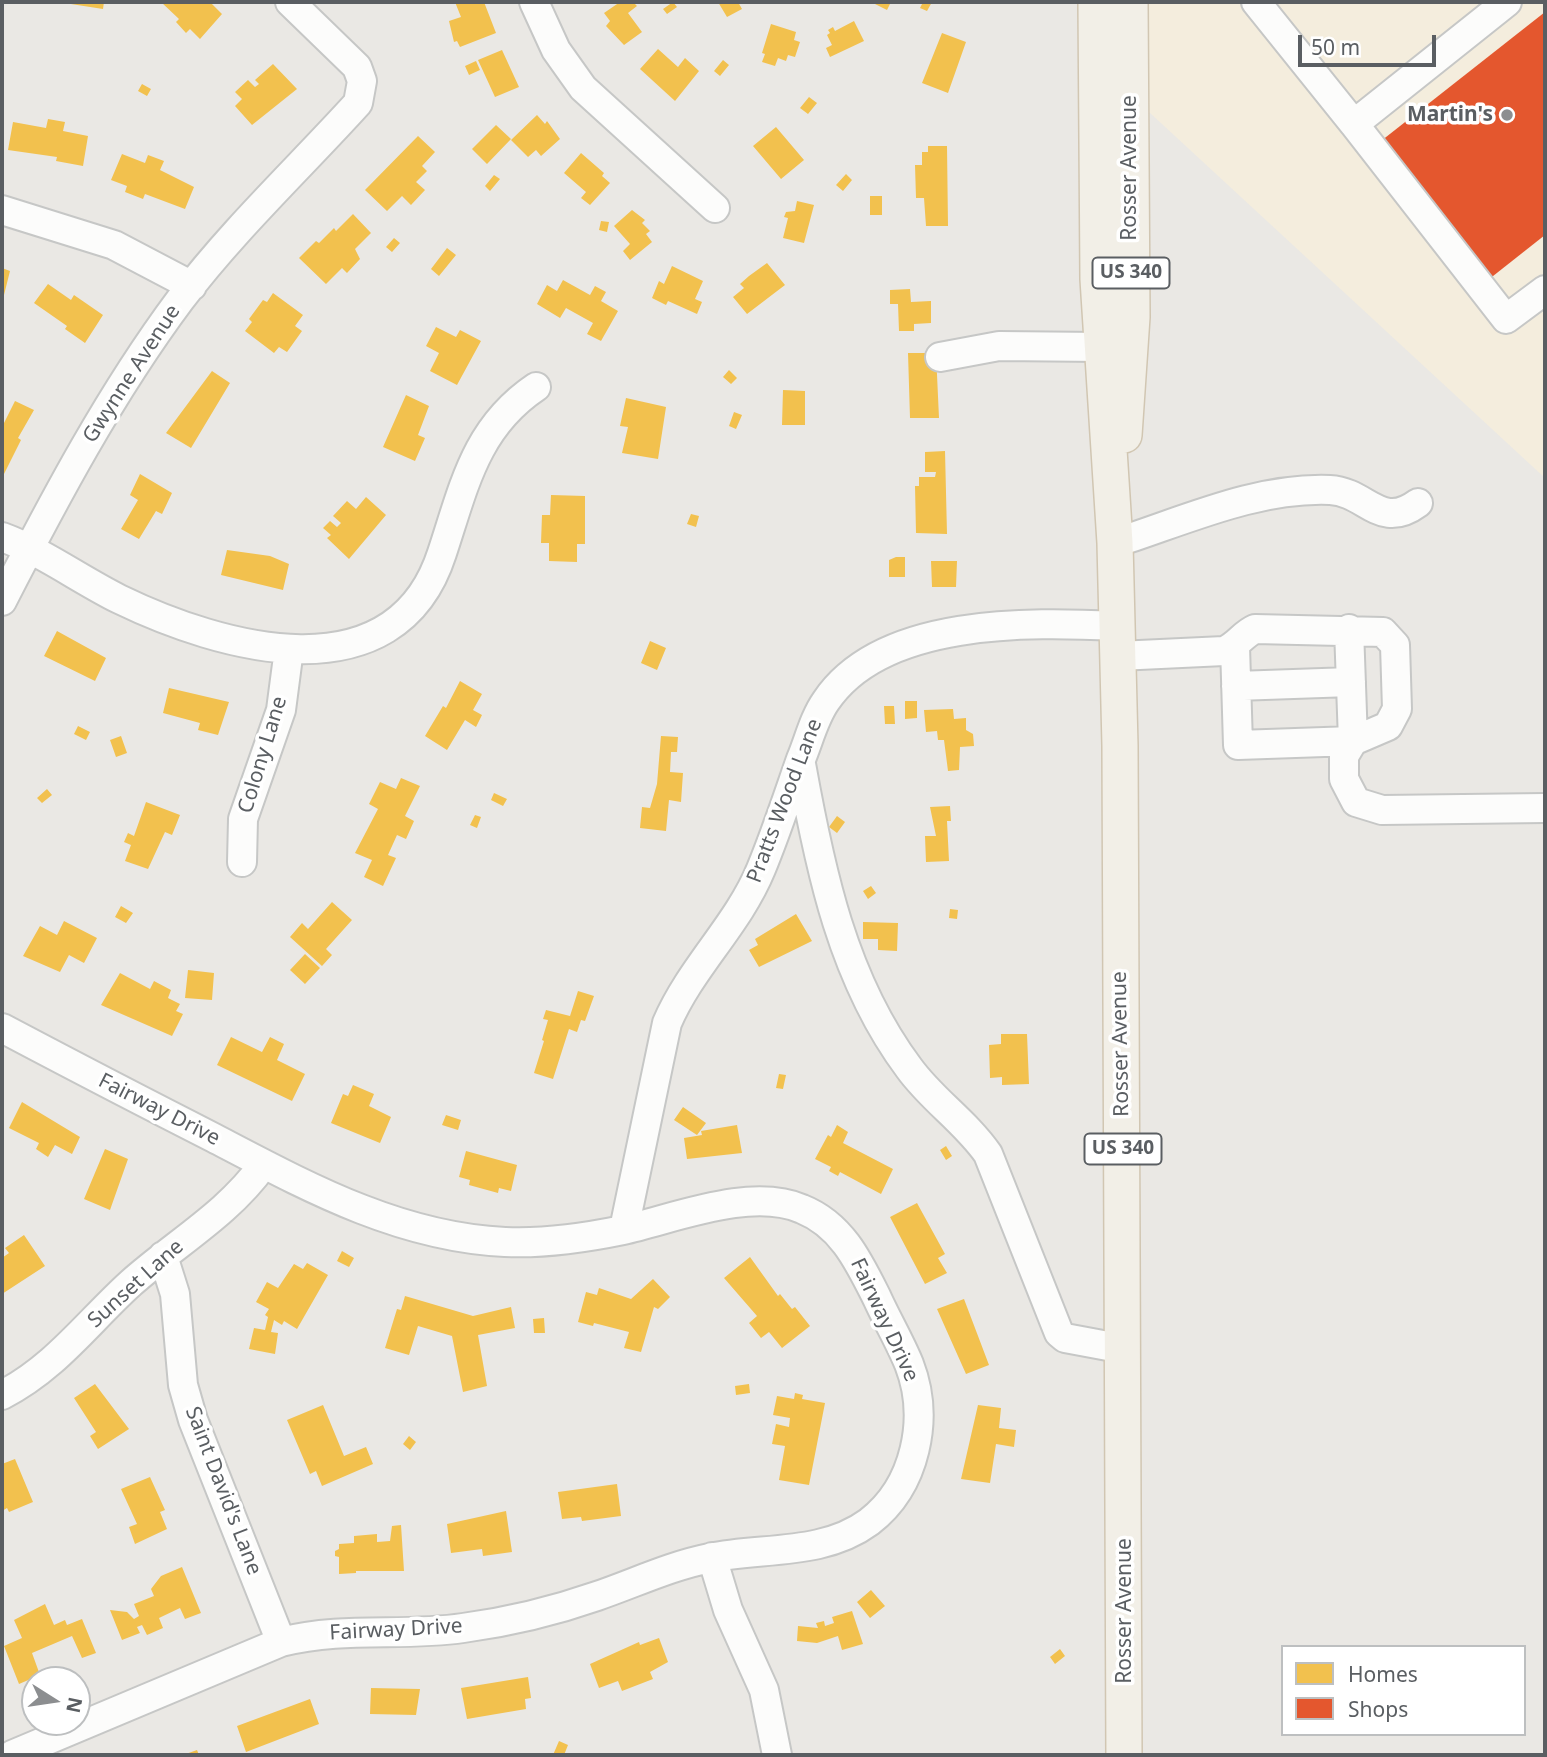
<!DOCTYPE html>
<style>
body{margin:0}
#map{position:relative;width:1547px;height:1757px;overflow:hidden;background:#eae8e4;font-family:"Noto Sans",sans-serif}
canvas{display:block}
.frame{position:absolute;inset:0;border:4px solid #5a5e62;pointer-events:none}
.legend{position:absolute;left:1281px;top:1645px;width:245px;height:91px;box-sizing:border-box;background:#fff;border:2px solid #bdbfc0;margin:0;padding:9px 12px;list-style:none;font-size:21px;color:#5a5e62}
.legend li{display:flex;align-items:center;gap:14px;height:35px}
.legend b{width:35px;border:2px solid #bdbfc0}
.north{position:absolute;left:21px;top:1666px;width:70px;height:70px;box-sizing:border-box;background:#fff;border:2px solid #bdbfc0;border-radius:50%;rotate:102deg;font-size:19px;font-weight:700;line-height:28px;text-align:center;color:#5a5e62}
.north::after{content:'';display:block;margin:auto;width:24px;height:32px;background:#8c8e90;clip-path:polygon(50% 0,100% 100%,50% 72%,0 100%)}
.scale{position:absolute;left:1298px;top:35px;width:138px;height:32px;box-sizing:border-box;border:4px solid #5a5e62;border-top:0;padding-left:9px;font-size:21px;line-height:24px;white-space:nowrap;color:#5a5e62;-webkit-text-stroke:5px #fff;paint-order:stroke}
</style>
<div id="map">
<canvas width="1547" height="1757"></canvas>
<div class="frame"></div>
<ul class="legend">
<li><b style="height:19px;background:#f2c14e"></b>Homes</li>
<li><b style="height:19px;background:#e4572e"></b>Shops</li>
</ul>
<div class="north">N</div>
<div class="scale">50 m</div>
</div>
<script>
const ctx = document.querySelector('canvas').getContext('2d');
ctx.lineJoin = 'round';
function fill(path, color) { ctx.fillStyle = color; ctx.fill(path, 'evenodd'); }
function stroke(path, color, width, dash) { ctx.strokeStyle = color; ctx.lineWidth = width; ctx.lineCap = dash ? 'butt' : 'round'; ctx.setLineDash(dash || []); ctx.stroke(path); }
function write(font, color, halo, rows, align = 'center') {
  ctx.font = font + ' "Noto Sans",sans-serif'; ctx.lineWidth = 7; ctx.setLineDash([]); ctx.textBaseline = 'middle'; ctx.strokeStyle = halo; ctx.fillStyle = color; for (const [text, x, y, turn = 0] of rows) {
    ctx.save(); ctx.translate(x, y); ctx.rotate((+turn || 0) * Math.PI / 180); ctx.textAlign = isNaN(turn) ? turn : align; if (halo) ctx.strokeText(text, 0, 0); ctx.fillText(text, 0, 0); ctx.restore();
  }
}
fill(new Path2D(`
 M1147,2h398v476l-396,-366z`), '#f4eddd');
fill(new Path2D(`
 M58,2h46l-1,7z
 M161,2h49l12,12 -22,25 -10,-10 -4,4 -10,-11 3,-3z
 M455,2h29l12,31 -36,14 -3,-6 -3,1 -5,-21 12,-4z
 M620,2h13l4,4 -9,7 14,19 -18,13 -18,-19 4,-5 -6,-8z
 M673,2l4,5 -10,7 -4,-5z
 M718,2h20l4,7 -15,8z
 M871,2h20l-4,8z
 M923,2h9l-5,9 -7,-3z
 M854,21l10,20 -34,16 -4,-9 6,-3 -5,-10 3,-2 -2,-3 5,-3 2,4z
 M771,24l25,8 -2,8 6,2 -5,15 -7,-2 -2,6 -8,-3 -3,8 -13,-4 3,-8 -3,-1z
 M942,33l24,9 -18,51 -26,-10z
 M658,49l20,18 7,-9 14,13 -24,30 -35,-32z
 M502,50l17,37 -24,10 -17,-37z
 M723,60l6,5 -9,11 -6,-5z
 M476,61l4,9 -11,5 -4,-9z
 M273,64l24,25 -45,36 -17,-19 7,-7 -7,-7 13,-12 7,7 4,-3 -4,-4z
 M142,84l9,5 -4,7 -9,-5z
 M809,97l8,6 -9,11 -8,-6z
 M537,115l8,9 2,-3 13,18 -19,17 -5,-6 -8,7 -17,-17z
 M48,119l17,3 -2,9 25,5 -5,30 -27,-5 1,-4 -49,-7 5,-28 33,6z
 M496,125l15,14 -24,25 -15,-15z
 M776,127l28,33 -23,19 -28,-33z
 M418,136l17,16 -13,14 5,5 -11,11 9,8 -14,15 -9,-9 -15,15 -22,-21z
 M928,146h19l1,80h-22l-2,-28h-8l-1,-33h7v-13h6z
 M581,153l23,20 -2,3 8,7 -20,22 -9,-7 5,-6 -22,-19z
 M122,154l23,9 3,-8 16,6 -4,9 34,17 -9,22 -40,-15 -2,5 -18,-7 2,-6 -16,-6z
 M846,174l6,6 -9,11 -7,-6z
 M494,175l6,4 -10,12 -5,-5z
 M870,196h12v19h-12z
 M797,201l17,4 -10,38 -21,-5 5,-20 -4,-1 2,-5 9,-1z
 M632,210l13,10 -3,3 8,8 -4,3 6,8 -22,18 -7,-9 7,-7 -16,-18z
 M353,214l18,19 -16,16 5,10 -13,14 -5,-5 -16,16 -27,-26 17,-17 3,2 15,-15 2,3z
 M601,221l8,1 -2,10 -8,-2z
 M394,238l6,5 -8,9 -6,-5z
 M447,248l9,7 -17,21 -8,-7z
 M767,263l18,22 -38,29 -14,-17 11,-9 -4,-4 9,-8z
 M672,266l31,15 -8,18 7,3 -5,12 -29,-13 -2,4 -14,-7 7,-17 5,3z
 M2,268l8,3 -7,28h-1z
 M563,280l27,15 5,-9 11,6 -5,9 17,10 -17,30 -14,-7 6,-11 -27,-15 -6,10 -23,-14 10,-19 10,6z
 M48,284l23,16 3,-5 29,20 -18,28 -20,-14 2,-3 -33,-23z
 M910,289l1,13 20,-1v22l-17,1v7h-15l-1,-27h-8v-14z
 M273,293l30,22 -8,11 7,5 -15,21 -8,-5 -5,6 -29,-22 7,-9 -3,-3 14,-19 4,2z
 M436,327l20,10 4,-7 21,11 -24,44 -27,-14 9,-18 -13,-7z
 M908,353h28l3,65h-29z
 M729,370l8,8 -6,6 -8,-7z
 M212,371l18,12 -39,65 -25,-15z
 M783,390l22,1v34h-23z
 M406,395l23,11 -11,29 7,3 -10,23 -32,-14z
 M626,398l40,9 -8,52 -36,-6 6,-26 -8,-1z
 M15,401l19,9 -16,28 3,2 -17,34 -2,-47z
 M734,412l8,3 -6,14 -7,-3z
 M945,451l2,83 -31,-1 -1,-47h4v-9h16l1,-5h-11v-20z
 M140,474l32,19 -10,21 -6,-3 -17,28 -18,-10 17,-29 -8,-5z
 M551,495l34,1v48h-8v18l-28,-1v-18h-8l1,-28h8z
 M366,497l20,18 -37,44 -22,-21 4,-3 -8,-7 7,-7 7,6 4,-4 -8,-7 14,-15 9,8z
 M691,514l8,2 -3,11 -9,-3z
 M227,550l43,6 19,8 -6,26 -62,-15z
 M896,557h9v20h-16v-17z
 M931,561h26l-1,26h-24z
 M57,631l49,27 -11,23 -51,-25z
 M650,641l16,7 -9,22 -16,-7z
 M460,681l22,13 -9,16 9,5 -6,12 -11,-7 -18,30 -22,-14 18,-30 3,2z
 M169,688l60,14 -11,33 -20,-5 2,-7 -37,-10z
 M905,701h12v17l-12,1z
 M884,706h10l1,18h-10z
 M953,709l1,10 12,-1v12l7,4 1,12 -14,1 -1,23 -11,1 -4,-31h-6l-1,-9 -11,1 -2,-22z
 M78,726l12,6 -4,8 -12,-6z
 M121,736l6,17 -11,4 -6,-17z
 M661,736l17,1 -1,15h-6l-1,20 13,1 -2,29 -12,-2 -3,31 -26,-3 2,-21 8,1 7,-24z
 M401,778l19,8 -15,30 9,5 -8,18 -9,-4 -9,20 8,3 -13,28 -19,-9 8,-17 -17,-7 23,-44 -9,-5 11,-22 16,7z
 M47,789l5,6 -10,8 -5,-5z
 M494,793l13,6 -4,7 -12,-6z
 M146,802l34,13 -8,20 -7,-3 -17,37 -23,-8 6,-16 -7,-3 4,-9 6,3z
 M950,806l1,15h-4l2,40 -23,1 -1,-26h11l-6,-29z
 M475,815l6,2 -4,11 -7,-3z
 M837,816l8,6 -8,11 -8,-6z
 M871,886l5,7 -8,6 -5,-8z
 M332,902l20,18 -26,29 6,6 -10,11 -32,-29 12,-14 6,6z
 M121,906l12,7 -7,10 -11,-6z
 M950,909l8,1 -1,9 -8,-1z
 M796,914l16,27 -53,26 -10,-17 9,-5 -3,-6z
 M64,921l33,17 -13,25 -15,-8 -9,17 -37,-16 17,-30 17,9z
 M863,922l35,1 -1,28 -19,-1v-11h-15z
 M305,954l15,14 -15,16 -15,-14z
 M188,970l26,3 -2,27 -27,-2z
 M120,973l30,16 4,-8 17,9 -3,8 12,6 -4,7 7,3 -11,22 -71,-31z
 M578,991l16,5 -9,25 -4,-1 -4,12 -8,-3 -16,50 -19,-6 10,-32 -2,-1 6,-20 -5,-1 3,-9 24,6z
 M1001,1034h26l2,50 -27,1v-8l-12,1 -1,-33 12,-1z
 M231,1037l31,15 8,-15 14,7 -7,16 28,14 -13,27 -75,-36z
 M779,1074l7,1 -3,14 -7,-1z
 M353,1085l21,9 -5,12 22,11 -11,26 -49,-20 12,-29 5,2z
 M22,1102l58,35 -8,17 -17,-9 -7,12 -12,-8 3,-6 -30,-15z
 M683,1107l23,16 -9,12 -23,-15z
 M446,1115l15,5 -3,10 -16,-5z
 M737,1125l5,28 -55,6 -3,-21 18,-3 -1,-4z
 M837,1125l11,7 -5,11 50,26 -12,25 -41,-22 -2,4 -9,-5 2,-4 -16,-8 13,-24 3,2z
 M946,1146l6,10 -6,4 -6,-10z
 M105,1149l23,10 -18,51 -26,-11z
 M466,1151l51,14 -6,26 -12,-3 -1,5 -29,-8 1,-5 -11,-3z
 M917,1203l28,51 -7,4 9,15 -22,11 -35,-67z
 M24,1235l21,31 -43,28v-36l7,-5 -4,-5z
 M342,1251l12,7 -5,9 -12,-6z
 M750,1257l28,39 2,-2 12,15 3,-2 15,19 -28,22 -13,-16 -8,6 -12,-15 8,-7 -33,-38z
 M307,1263l21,12 -31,54 -13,-8 -2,4 -8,-5 -3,12 7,1 -3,21 -26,-5 5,-21 11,2 3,-13 -3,-2 4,-6 -13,-7 11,-20 11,6 16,-24 9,5z
 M653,1279l17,18 -12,12 -4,-2 -13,45 -17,-4 5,-16 -35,-9 -1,3 -15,-4 8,-30 11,3 2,-7 32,11z
 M405,1296l68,20 38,-9 4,21 -37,7 9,51 -24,6 -11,-56 -34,-10 -9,29 -24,-7 12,-39 4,1z
 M964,1299l25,66 -23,9 -29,-65z
 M544,1318l1,15h-11l-1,-14z
 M95,1384l34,45 -31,20 -8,-13 6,-4 -22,-34z
 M749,1384l1,9 -14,2 -1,-9z
 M795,1393l8,2 -1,4 23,4 -16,82 -30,-5 6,-34 -13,-2 4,-20 13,3 1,-9 -17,-3 4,-19 17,3z
 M323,1405l21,51 22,-9 7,17 -51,22 -6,-15 -6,3 -23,-54z
 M978,1405l23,3 -2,20 17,2 -2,17 -18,-3 -6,39 -29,-4z
 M409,1436l7,6 -6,8 -7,-6z
 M15,1459l18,43 -24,10 -2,-4 -5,3v-47z
 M150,1477l15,33 -5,2 7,17 -32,15 -6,-17 8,-3 -16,-35z
 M617,1484l4,32 -39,5 -1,-4 -19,2 -4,-27z
 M506,1511l6,41 -29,4 -1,-7 -31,4 -4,-29z
 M401,1525l3,46h-48v2l-17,1v-17l-4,-1v-5l4,-2v-5l15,-1v-7l23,-2v8l13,-1 2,-15z
 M182,1567l19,46 -16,6 -5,-11 -21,10 4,10 -16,7 -5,-10 -5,2 3,6 -18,7 -12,-30 17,2 7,7 5,-3 -5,-12 20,-8 -3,-7 10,-13z
 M871,1590l14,16 -15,12 -13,-16z
 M45,1604l9,21 11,-5 2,5 15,-6 14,34 -14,5 -10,-22 -40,17 8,22 -21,9 -15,-38 18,-8 -8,-18z
 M852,1611l11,33 -21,6 -4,-14 -21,7 -20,-2 1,-15 20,2 -2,-5 8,-2 1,5 9,-3 -2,-6z
 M659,1638l9,24 -18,10 3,7 -31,12 -4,-10 -19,7 -9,-24 49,-22 1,3z
 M1060,1649l5,7 -10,8 -5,-7z
 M528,1677l3,21 -6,1 1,10 -59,10 -6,-31z
 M371,1688l49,1 -4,26 -46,-1z
 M310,1699l9,25 -73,28 -9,-26z
 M559,1741l9,4 -4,10h-11z
 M197,1750l2,5h-16z`), '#f2c14e');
fill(new Path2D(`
 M1545,12v223l-57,45 -107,-139z`), '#e4572e');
const minor = new Path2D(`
 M534,2l22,48 27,38 132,120
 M1256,2l98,122 153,-122
 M1354,124l152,195 39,-29
 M2,210l112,35 78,41
 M940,357l59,-11 102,1
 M2,537c41,15 77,42 117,62 101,49 276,100 323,-46 22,-66 33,-125 94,-166
 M1115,543c69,-22 141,-56 215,-53 37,2 50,41 88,13
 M2,601c53,-103 108,-207 178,-301 53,-70 119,-132 178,-197l4,-22 -5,-14 -67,-65
 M1235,646l3,99 115,-4 -4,-112
 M1118,656l106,-5c13,-5 19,-17 31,-22l128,3 12,13 2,64 -9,17 -35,15 -9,15v23l12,23 26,8 163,-2
 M1236,686l115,-4
 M801,764c19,106 42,216 108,304 23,32 56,53 79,86l71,179 6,5 59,11
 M242,862l1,-43 38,-109 8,-61
 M2,1028c70,37 141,74 212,110 92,48 184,99 291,104 40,2 79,-4 118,-12 53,-12 128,-43 179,-21 40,16 57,53 75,89 10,22 23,44 32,66 21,54 7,122 -40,158 -46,34 -107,25 -159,36 -40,8 -75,25 -113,38 -43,15 -89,26 -134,32 -62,9 -118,-2 -182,14l-269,113
 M624,1229l43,-206c24,-56 71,-98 94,-154 15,-36 27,-73 40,-110 8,-19 13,-41 25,-58 56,-83 203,-79 291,-75
 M163,1256l12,38 8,91 10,35 88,222
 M2,1395c53,-27 86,-73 129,-112 45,-40 97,-69 132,-118
 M712,1557l16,53 36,80 13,65`);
const major = new Path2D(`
 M1096,2l2,277 17,264 5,203 4,1009
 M1124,435l8,-118 -2,-315`);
stroke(minor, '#c6c7c6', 32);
stroke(major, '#d1c6b2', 38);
stroke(minor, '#fcfcfb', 28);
stroke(major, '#f2efe7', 35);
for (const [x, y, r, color] of [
 [1507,115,7,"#8c8e90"]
]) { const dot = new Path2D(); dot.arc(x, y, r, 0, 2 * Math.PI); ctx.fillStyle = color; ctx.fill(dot); stroke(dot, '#fff', 2.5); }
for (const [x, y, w] of [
 [1131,273,77],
 [1123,1149,77]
]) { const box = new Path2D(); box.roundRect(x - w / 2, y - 15.5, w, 31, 5); ctx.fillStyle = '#fff'; ctx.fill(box); stroke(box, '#5a5e62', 2); }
write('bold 19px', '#5a5e62', null, [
 ["US 340",1131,273],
 ["US 340",1123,1149]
]);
write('bold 21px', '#5a5e62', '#fff', [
 ["Martin's",1493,115]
], 'right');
write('21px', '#5a5e62', '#fff', [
 ["Rosser Avenue",1130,168,-90],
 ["Gwynne Avenue",132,374,-57],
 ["Colony Lane",263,755,-73],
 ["Pratts Wood Lane",785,801,-69],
 ["Rosser Avenue",1121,1044,-91],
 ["Fairway Drive",159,1110,27],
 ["Sunset Lane",136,1284,-42],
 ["Fairway Drive",884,1320,65],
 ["Saint David's Lane",223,1491,69],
 ["Rosser Avenue",1125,1611,-90],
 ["Fairway Drive",396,1630,-3]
]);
</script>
